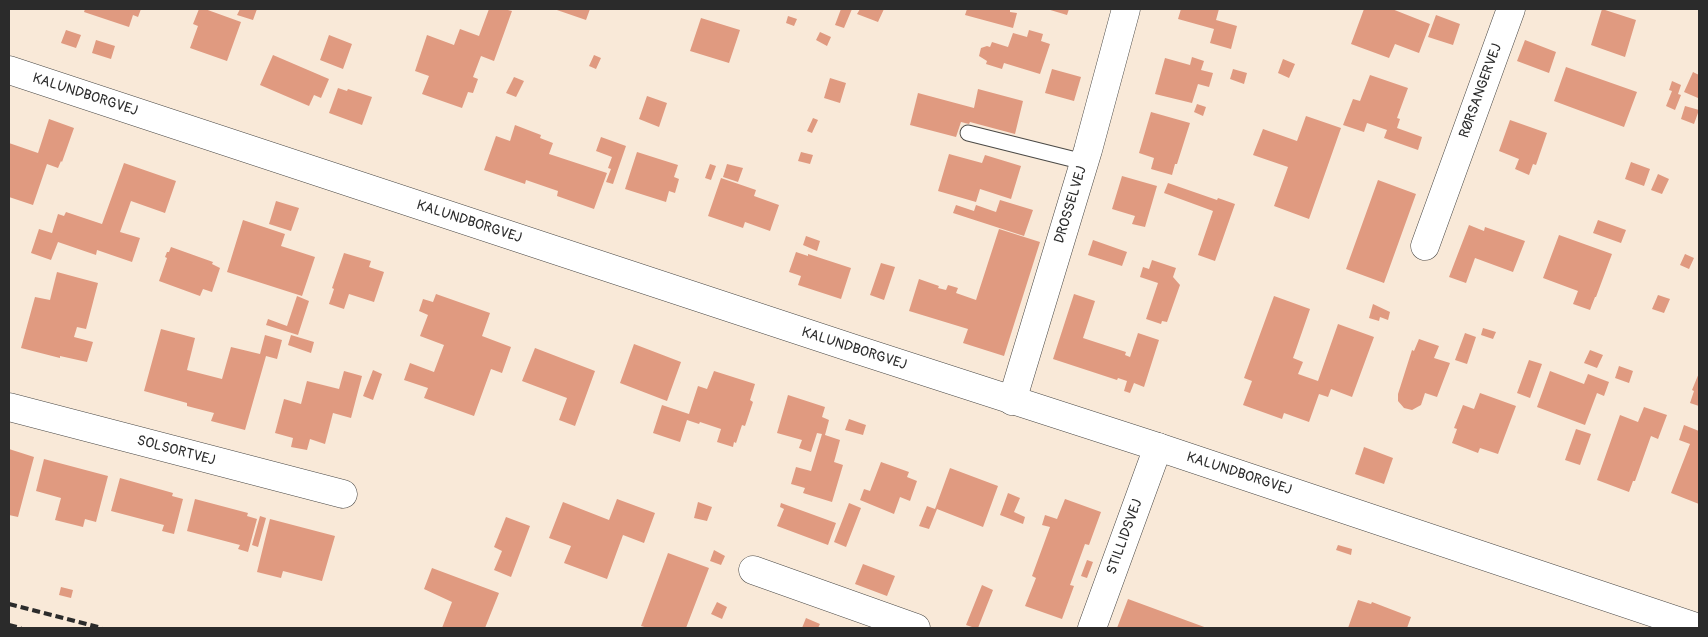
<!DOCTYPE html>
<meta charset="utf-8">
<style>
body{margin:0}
#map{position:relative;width:1708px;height:637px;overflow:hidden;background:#f9e9d8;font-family:Pangolin,sans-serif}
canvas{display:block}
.frame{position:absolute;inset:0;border:10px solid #2b2b2b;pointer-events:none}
</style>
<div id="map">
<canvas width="1708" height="637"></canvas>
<div class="frame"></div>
</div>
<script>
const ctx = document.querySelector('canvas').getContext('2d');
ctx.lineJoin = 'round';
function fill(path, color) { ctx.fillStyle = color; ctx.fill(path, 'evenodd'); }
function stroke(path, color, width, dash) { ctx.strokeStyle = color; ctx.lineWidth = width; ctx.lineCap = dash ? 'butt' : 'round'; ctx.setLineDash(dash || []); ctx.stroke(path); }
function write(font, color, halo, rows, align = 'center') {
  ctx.font = font + ' Pangolin,sans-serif'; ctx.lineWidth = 4.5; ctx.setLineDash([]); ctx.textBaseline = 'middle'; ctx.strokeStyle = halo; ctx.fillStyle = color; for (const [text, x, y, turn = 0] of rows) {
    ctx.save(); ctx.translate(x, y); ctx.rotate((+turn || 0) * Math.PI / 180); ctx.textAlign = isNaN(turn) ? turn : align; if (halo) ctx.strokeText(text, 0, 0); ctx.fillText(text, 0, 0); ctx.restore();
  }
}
fill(new Path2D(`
 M85,9h56l-3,8 -5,-2 -4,12 -45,-15z
 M199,9h6l36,13 -14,39 -37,-13 8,-22 -5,-2z
 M240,9h17l-4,11 -16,-5z
 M489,9h15l8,2 -18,50 -13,-5 -8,21 5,2 -5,14 -5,-1 -6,16 -40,-14 7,-18 -14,-5 12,-36 27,10 6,-16 19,7z
 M554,9h36l-4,11z
 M841,9h11l-8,19 -9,-3z
 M860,9h24l-6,13 -21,-8z
 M967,9h43v3l7,1 -4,15 -48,-13z
 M1047,9h22l-2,6z
 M1181,9h38l-3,11 21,6 -6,23 -21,-6 4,-14 -36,-10z
 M1364,9h28l38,15 -11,29 -24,-9 -6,14 -38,-14z
 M1602,9l34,11 -11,37 -34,-12z
 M1436,15l24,9 -7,21 -25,-8z
 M788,16l9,3 -3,7 -8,-3z
 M701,18l39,12 -11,33 -39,-12z
 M66,30l15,5 -5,13 -15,-5z
 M1029,30l14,4 -2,7 9,3 -10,30 -36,-11 -2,6 -16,-5 1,-3 -8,-5 2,-8 6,-2 3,1 2,-5 16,5 5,-14 14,4z
 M820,32l11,5 -4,9 -11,-6z
 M329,35l23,9 -9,25 -23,-9z
 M96,40l19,6 -4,13 -19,-6z
 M1525,40l31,12 -7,21 -32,-12z
 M273,55l56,24 -8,19 -7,-3 -5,11 -49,-21z
 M594,55l7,3 -5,11 -7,-3z
 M1192,57l12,4 -3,9 12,3 -4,14 -11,-3 -6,19 -37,-9 10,-36 25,7z
 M1283,59l12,5 -6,14 -11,-5z
 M1566,67l71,25 -13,35 -70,-26z
 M1052,69l29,8 -7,24 -29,-8z
 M1233,69l14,4 -3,11 -14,-5z
 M1693,72l6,3 -1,23 -14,-6z
 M1370,75l38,13 -11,30 3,1 -3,9 25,9 -4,13 -34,-12 3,-8 -20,-7 -3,9 -21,-7 10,-26 7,2z
 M514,77l10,4 -8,16 -10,-4z
 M830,78l16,5 -6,20 -16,-5z
 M1672,81l9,4 -3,9 3,1 -6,15 -9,-4 6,-15 -3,-1z
 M338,88l9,3 1,-2 24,8 -10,28 -33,-12z
 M978,89l45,12 -8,33 -45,-12 -1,2 -8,-2 -5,15 -46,-12 8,-32 56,15z
 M647,96l20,7 -8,24 -20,-8z
 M1197,104l9,3 -3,9 -9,-4z
 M1685,106l14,4 -5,14 -13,-5z
 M1151,112l39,11 -13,41h-2l-3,11 -21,-6 3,-11 -15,-5z
 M1306,116l35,12 -32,91 -35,-13 14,-39 -35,-12 10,-26 34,12z
 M813,118l5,2 -6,13 -5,-2z
 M49,119l25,9 -12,34 -1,-1 -3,7 -11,-4 -14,41 -24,-8v-54l29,10z
 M1510,120l37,13 -11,32 -3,-1 -4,11 -14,-6 4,-10 -20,-8z
 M515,125l26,10 -1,3 13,5 -4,11 58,19 -13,36 -37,-13 1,-5 -32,-11 -1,4 -41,-14 12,-34 14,5z
 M601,137l25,9 -13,38 -7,-2 5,-13 -3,-1 4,-11 -16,-6z
 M637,152l41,13 -4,12 5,2 -4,14 -6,-2 -3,11 -41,-13z
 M801,152l12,3 -3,9 -12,-3z
 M949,154l33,9 3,-8 36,11 -10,33 -31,-10 -4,13 -38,-11z
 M1631,162l19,7 -6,17 -19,-7z
 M124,163l52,18 -11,32 -34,-12 -11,31 20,6 -8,24 -35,-12 -1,5 -38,-13 -7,18 -20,-7 8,-24 13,4 6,-19 6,2 2,-4 36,12z
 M710,164l6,2 -5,14 -6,-2z
 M727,164l16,4 -5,14 -15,-5z
 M1658,174l11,5 -7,15 -11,-4z
 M1122,176l35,10 -12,41 -13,-3 3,-8 -23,-7z
 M721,178l35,12 -2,6 25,9 -9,26 -25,-9 -2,6 -35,-12z
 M1378,180l38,14 -32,89 -38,-14z
 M1168,183l49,17 1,-2 17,6 -20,57 -17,-6 15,-44 -49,-18z
 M1000,200l33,10 -9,26 -71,-23 3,-8 18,6 2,-6 20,7z
 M276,201l23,7 -8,23 -22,-7z
 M243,220l42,14 -4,12 34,11 -13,39 -75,-24z
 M1598,220l28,10 -5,13 -28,-10z
 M1469,225l15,6 1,-4 40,14 -12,31 -38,-14 -9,25 -17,-6z
 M999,229l41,13 -36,114 -41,-13 5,-14 -59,-18 10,-32 20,7 -1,2 8,2 2,-5 10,3 -2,5 20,7z
 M1559,235l53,19 -16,43h-1l-5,13 -17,-6 5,-13 -35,-13z
 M806,236l14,5 -3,10 -14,-6z
 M1093,240l34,12 -5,14 -34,-11z
 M171,247l42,15 -1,2 8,4 -8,24 -9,-3 -3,7 -41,-15 8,-23 -2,-1 2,-5h2z
 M796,252l12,4v-2l43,14 -10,31 -43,-14 3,-9 -12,-4z
 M344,253l27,8 -2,6 15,5 -10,30 -25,-8 -5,15 -15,-5 5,-15 -2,-1z
 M1685,254l9,4 -5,11 -9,-4z
 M1152,260l24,8 -3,9 7,8 -13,37 -5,-1 -1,3 -15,-5 12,-36 -18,-6 3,-10 6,2z
 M881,263l14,4 -11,33 -14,-5z
 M57,272l41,11 -12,46 -9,-2 -3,10 19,5 -6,20 -27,-6v2l-39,-10 14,-51 15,3z
 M436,294l54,19 -8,23 29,11 -9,26 -11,-4 -17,47 -50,-18 4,-10 -24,-8 6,-17 24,9 10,-27 -24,-9 8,-21 -9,-4 4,-12 10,3z
 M1074,294l21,7 -12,37 43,14 -1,3 5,2 8,-24 21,7 -15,47 -10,-4 -4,10 -6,-2 3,-10 -9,-3 -1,2 -64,-21z
 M1658,295l12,4 -6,14 -12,-4z
 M297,296l12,5 -11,34 -32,-10 2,-6 19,7z
 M1274,296l36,13 -17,49 10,4 -5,12 20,7 20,-57 36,13 -22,60 -21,-8 -3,8 -9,-3 -10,28 -25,-9 -2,6 -39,-14 9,-24 -8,-3z
 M1373,304l17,8 -2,8 -8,-3 -1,4 -10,-3z
 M1483,328l13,4 -3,7 -12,-4z
 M161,329l34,9 -8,32 35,9 9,-32 29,7 5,-19 17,5 -5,19 -11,-3 -21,74 -34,-9 3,-8 -27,-7v-3l-43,-12z
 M1465,333l11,4 -9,27 -12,-4z
 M291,335l23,7 -3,11 -23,-8z
 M1419,339l20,7 -5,12 16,5 -13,34 -12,-4 -4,12 -9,5 -8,-2 -6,-7v-7l14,-44 2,1z
 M634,344l47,18 -14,39 -47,-18z
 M535,348l60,23 -20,55 -16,-6 8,-22 -45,-17z
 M1590,350l13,5 -6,13 -13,-5z
 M1529,360l13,4 -12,34 -13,-5z
 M1619,366l14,5 -4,12 -14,-5z
 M373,370l9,4 -9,26 -10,-4z
 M344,371l18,5 -11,42 -18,-5 -8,31 -15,-5 -3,11 -16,-3 2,-9 -18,-5 9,-34 17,5 6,-23 32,8z
 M714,371l41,13 -5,16 3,2 -8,24 -3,-1 -6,18 -2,-1 -1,5 -16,-5 4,-13 -21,-7 -1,2 -12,-4 -7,22 -27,-9 9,-28 27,9 9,-28 9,3z
 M1550,371l34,13 4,-10 21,8 -5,14 -7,-3 -12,32 -48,-18z
 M1699,373v33l-9,-3 4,-12 -2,-1z
 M1480,393l36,13 -18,48 -18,-6 -2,5 -26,-10 5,-14 -3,-1 9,-23 11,4z
 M788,395l37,12 -3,10 7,3 -4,15 15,5 -6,22 9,3 -11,37 -29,-9 2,-5 -14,-4 5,-17 15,4 11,-37 -5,-1 -6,19 -12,-4 3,-8 -25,-7z
 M1644,407l23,8 -9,24 -7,-3 -16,45h-2l-4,11 -32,-12 23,-65 18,7z
 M849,419l17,6 -3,10 -18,-5z
 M1684,425l15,6v73l-28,-11 19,-49 -11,-4z
 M1576,429l15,5 -11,31 -15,-5z
 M1364,447l29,11 -9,26 -29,-10z
 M9,449l25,8 -16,60 -9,-2z
 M44,459l64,17 -12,46 -11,-3 -2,8 -28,-7 6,-22 -25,-7z
 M881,462l28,10 -2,5 10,4 -7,20 -10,-4 -6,17 -34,-14 4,-11 6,2z
 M950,468l48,18 -15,41 -46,-18 -8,20 -10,-3 8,-20 8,3z
 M120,478l53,15 -1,3 11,3 -9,35 -12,-3 2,-6 -53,-14z
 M1008,493l12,5 -6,14 11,5 -2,7 -23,-9z
 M195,499l53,14 -1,3 10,3 -9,33 -10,-3 2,-4 -53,-14z
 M617,499l38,14 -11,30 -21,-8 -16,44 -43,-16 7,-17 -22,-8 14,-36 46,18z
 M1065,499l36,13 -12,33 -4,-1 -15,41 4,1 -12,33 -37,-13 11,-28 -4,-2 18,-49 -8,-2 3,-10 12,4z
 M698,502l14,5 -5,14 -13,-3z
 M781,503l55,20 -8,22 -51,-19 7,-17 -4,-2z
 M849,503l12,5 -15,39 -12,-5z
 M260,516l6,2 -8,29 -6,-2z
 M506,517l24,9 -19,51 -17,-7 8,-19 -8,-4z
 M270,519l65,17 -13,45 -39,-10 -2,7 -24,-6z
 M1338,545l14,4 -1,6 -15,-5z
 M714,550l11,6 -4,9 -11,-4z
 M668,553l41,15 -23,60h-38l-7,-2z
 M1087,560l6,2 -6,16 -6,-2z
 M863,564l32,12 -8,20 -32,-12z
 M432,568l67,25 -14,35h-43l10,-26 -28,-13z
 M982,585l11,5 -15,38h-3l-9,-3z
 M61,587l12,3 -2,8 -12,-3z
 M1128,599l79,29h-90z
 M1358,600l13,4 1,-2 39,15 -4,11h-59z
 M717,602l10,5 -5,12 -11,-5z
 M806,618l14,6 -2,4h-16z`), '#e09a80');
const service = new Path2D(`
 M968,133l116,29`);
const minor = new Path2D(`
 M1425,246l86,-237
 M1012,401l76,-251 38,-141
 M9,407l334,87
 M753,570l163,58
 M1092,628l66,-181`);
const tertiary = new Path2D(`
 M9,70l849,280 300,97 541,181`);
stroke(service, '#4a4845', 17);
stroke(minor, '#4a4845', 29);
stroke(tertiary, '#4a4845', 29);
stroke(service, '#fff', 15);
stroke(minor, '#fff', 28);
stroke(tertiary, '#fff', 28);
stroke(new Path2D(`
 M9,604l93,24
 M9,625l12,3`), '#2b2b2b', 4, [8, 4]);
write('14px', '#2b2b2b', '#fff', [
 ["RØRSANGERVEJ",1481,91,-70],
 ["KALUNDBORGVEJ",85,95,18],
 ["DROSSELVEJ",1071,205,-73],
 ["KALUNDBORGVEJ",469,222,18],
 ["KALUNDBORGVEJ",854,349,18],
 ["SOLSORTVEJ",176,451,15],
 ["KALUNDBORGVEJ",1239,474,18],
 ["STILLIDSVEJ",1125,537,-70]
]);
</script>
